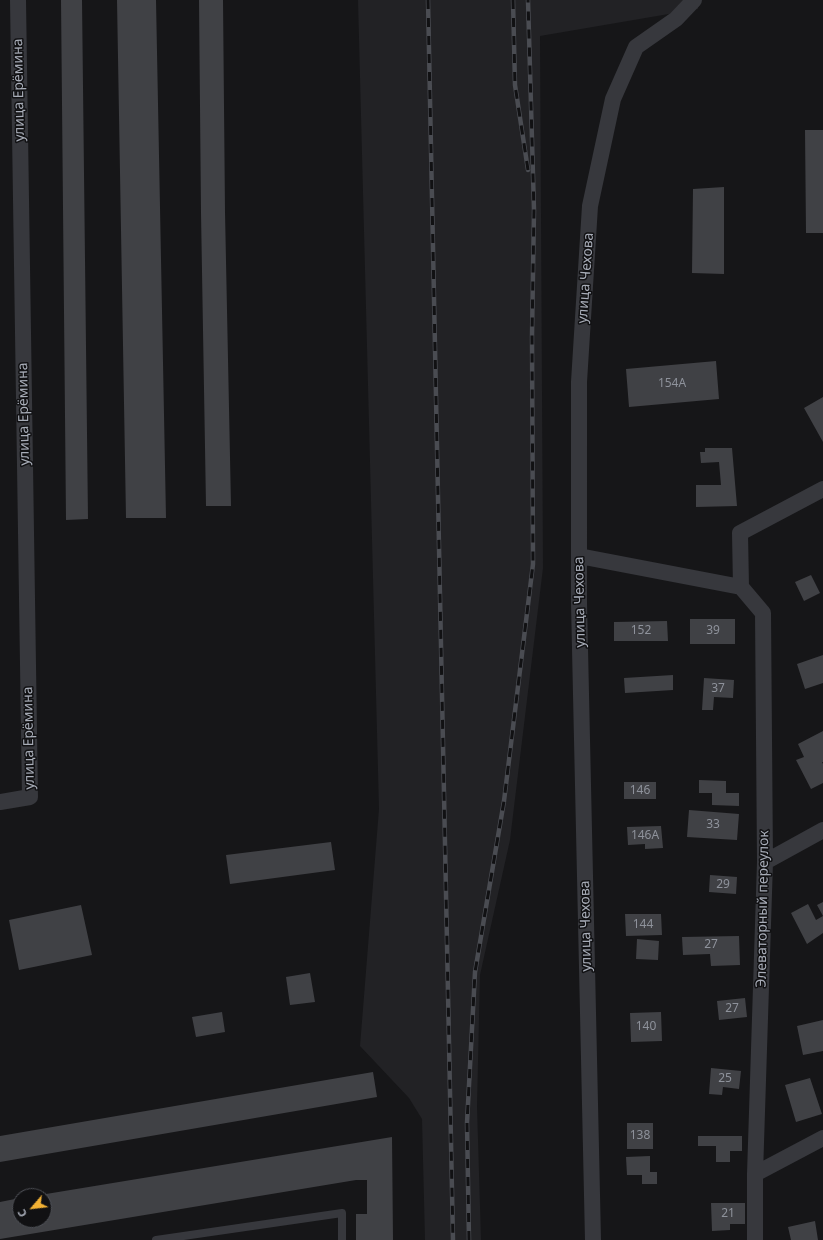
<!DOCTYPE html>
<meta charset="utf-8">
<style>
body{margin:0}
#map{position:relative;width:823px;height:1240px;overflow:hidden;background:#161618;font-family:"Noto Sans",sans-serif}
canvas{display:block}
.north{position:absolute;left:12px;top:1188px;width:40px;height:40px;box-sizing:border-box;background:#111113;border:1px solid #4d4f55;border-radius:50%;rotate:242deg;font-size:11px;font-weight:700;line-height:16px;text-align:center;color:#a8adb8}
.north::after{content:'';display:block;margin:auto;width:14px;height:18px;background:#f2b134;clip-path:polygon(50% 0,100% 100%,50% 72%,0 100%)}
</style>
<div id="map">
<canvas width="823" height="1240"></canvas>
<div class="north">С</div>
</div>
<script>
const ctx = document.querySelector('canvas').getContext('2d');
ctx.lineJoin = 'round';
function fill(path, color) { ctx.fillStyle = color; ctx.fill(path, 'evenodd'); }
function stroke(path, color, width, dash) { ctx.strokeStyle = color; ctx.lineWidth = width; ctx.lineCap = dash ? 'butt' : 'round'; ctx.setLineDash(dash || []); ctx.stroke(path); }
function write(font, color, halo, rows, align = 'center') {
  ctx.font = font + ' "Noto Sans",sans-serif'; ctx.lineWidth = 3; ctx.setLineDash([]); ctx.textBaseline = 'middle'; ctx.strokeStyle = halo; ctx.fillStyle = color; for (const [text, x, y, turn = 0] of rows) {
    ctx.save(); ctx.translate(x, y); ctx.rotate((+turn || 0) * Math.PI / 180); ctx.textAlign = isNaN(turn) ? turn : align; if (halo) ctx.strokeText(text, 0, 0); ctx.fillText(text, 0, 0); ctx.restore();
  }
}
fill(new Path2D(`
 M358,0h340v9l-158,27 3,532 -33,272 -30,135 -3,131 4,134h-56l-3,-121 -13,-21 -49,-52 19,-237z`), '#222225');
fill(new Path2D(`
 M61,0h21l6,519 -22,1z
 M117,0h39l10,518h-40z
 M199,0h24l2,212 6,294h-25l-5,-293z
 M805,130h18v103h-17z
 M724,187v87l-32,-1 1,-84z
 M716,361l3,38 -90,8 -3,-38z
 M823,397v45l-19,-34z
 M705,448h27l5,58 -41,1v-22h25l-2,-23 -18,1 -1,-11h5z
 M811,575l9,18 -16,8 -9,-19z
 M690,619h45v25h-45z
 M667,621l1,20h-54v-19z
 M823,655v28l-18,6 -8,-25z
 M673,675v15l-48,3 -1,-15z
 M704,678l30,2 -1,18 -19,-1 -1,13h-11z
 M823,731v31h-1l1,2v19l-12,6 -15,-29 8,-3 -6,-13z
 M699,780l27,1v12h13v13l-27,-1v-12h-13z
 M624,782h32v17h-32z
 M689,810l50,4 -2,26 -50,-3z
 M661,826l2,22 -18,1v-5l-17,1 -1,-18z
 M331,842l4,28 -105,14 -4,-29z
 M710,875l27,2 -1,17 -27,-2z
 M823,902v14l-6,-11z
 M808,904l8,16 7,-4v17l-16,11 -16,-31z
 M81,905l11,50 -73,15 -10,-50z
 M625,914h36l1,21 -36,1z
 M739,936l1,29 -29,1 -1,-12 -27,1 -1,-18z
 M637,939l22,2 -1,19 -22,-1z
 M310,973l5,29 -25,3 -4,-28z
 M745,998l2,19 -28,3 -2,-19z
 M222,1012l3,20 -29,5 -4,-20z
 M661,1012l1,29 -31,1 -1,-29z
 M823,1020v31l-20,4 -6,-29z
 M711,1068l30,3 -2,18 -16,-2 -1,8 -13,-1z
 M373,1072l4,25 -377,65v-26z
 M810,1078l12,36 -26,8 -11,-37z
 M627,1123h26v26h-26z
 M698,1136h44v15h-12v11h-14v-16h-18z
 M392,1137l1,103h-37v-26h11v-34h-11l-356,59v-37l20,-4v22h24v-24l-4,-1z
 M650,1156v16h7v12h-15v-9h-15l-1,-18z
 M711,1203h34v21h-15v6l-18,1z
 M815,1221l3,19h-27l-3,-13z`), '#404145');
stroke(new Path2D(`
 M156,1240l186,-27v27`), '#37383d', 8);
stroke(new Path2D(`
 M579,556l162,31
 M0,802l30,-5 -12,-797
 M765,862l58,-32
 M755,1174l68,-36
 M593,1240l-14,-637v-221l11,-176 23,-107 23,-52 40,-28 18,-19
 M755,1240v-66l10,-312 -2,-249 -22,-26 -1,-54 83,-44`), '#37383d', 16);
const rail = new Path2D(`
 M428,0l25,1240
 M513,0l2,85 13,85
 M469,1240l-2,-117 8,-151 29,-171 29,-237 -1,-228 2,-126 -6,-210`);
stroke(rail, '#4a4c52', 4.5);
stroke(rail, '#111113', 3, [9]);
write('12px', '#8e929b', null, [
 ["154А",672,384],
 ["152",641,631],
 ["39",713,631],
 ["37",718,689],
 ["146",640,791],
 ["33",713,825],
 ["146А",645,836],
 ["29",723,885],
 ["144",643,925],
 ["27",711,945],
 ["27",732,1009],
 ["140",646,1027],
 ["25",725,1079],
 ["138",640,1136],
 ["21",728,1214]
]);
write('14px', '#a8adb8', '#111113', [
 ["улица Ерёмина",19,90,-91],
 ["улица Чехова",586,278,-86],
 ["улица Ерёмина",24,414,-91],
 ["улица Чехова",580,602,-91],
 ["улица Ерёмина",29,738,-91],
 ["Элеваторный переулок",763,909,-89],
 ["улица Чехова",586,926,-91]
]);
</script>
